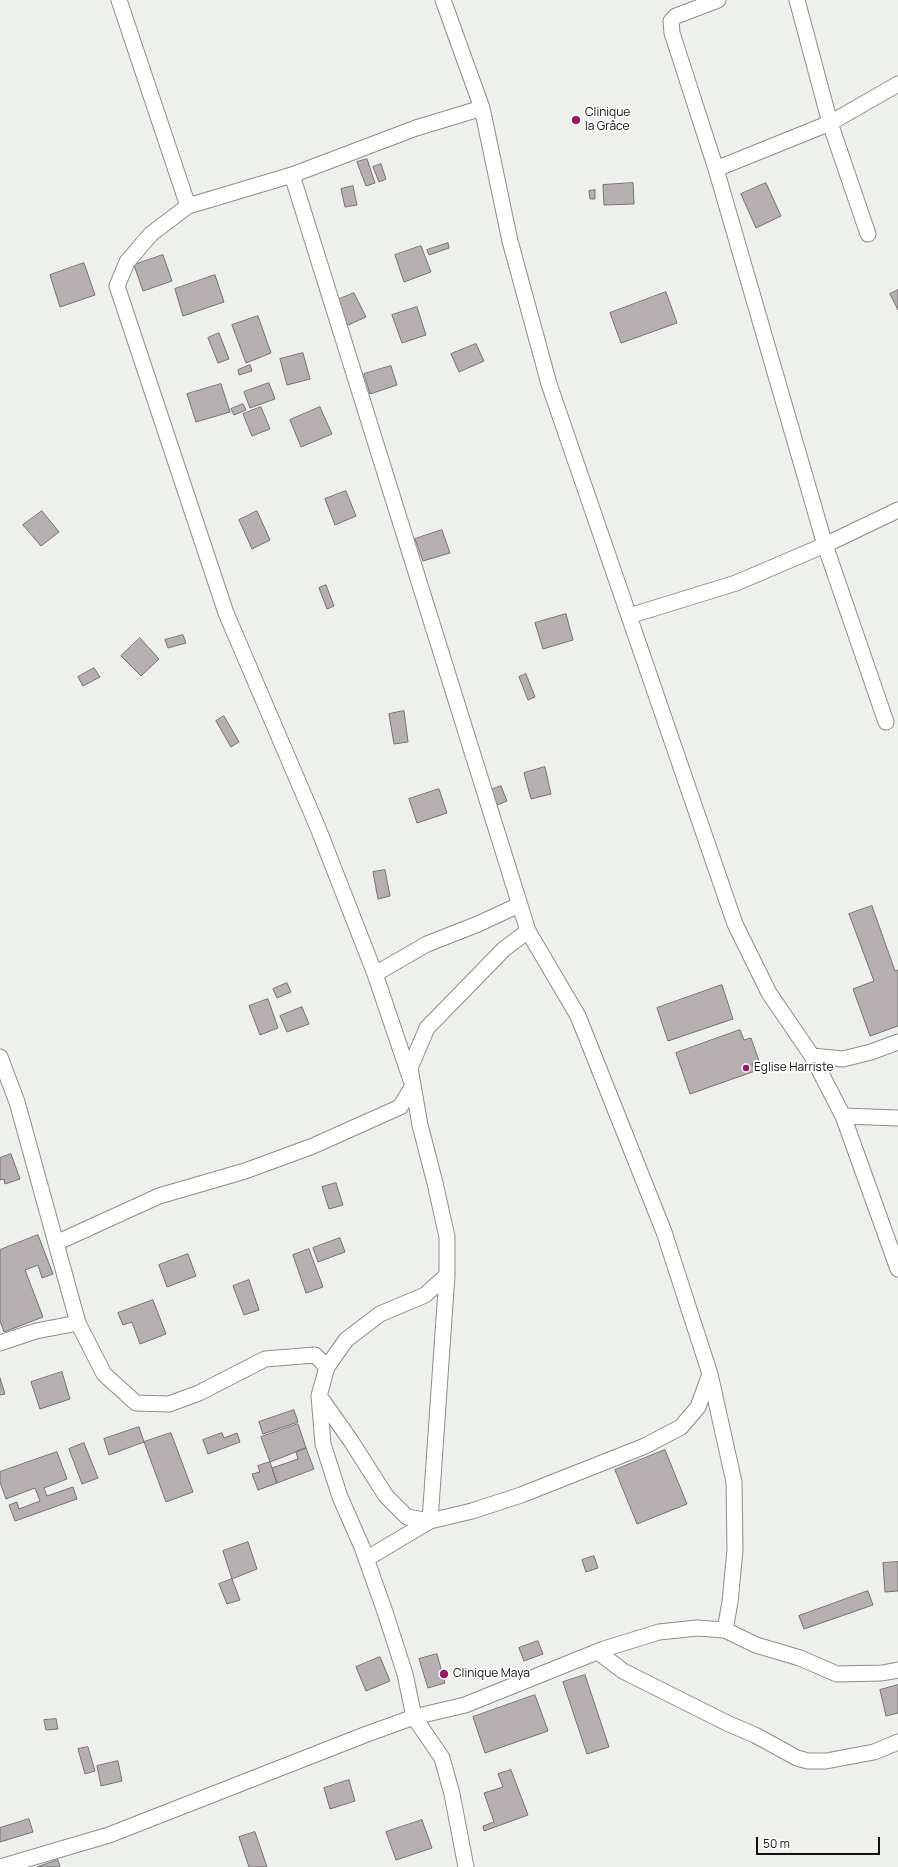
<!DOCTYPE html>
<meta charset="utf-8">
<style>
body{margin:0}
#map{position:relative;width:898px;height:1867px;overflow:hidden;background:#eef0eb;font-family:Manrope,sans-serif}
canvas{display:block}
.scale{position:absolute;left:756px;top:1837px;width:124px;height:18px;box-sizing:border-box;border:2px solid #111210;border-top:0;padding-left:5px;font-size:12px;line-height:14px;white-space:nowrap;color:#111210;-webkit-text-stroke:3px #fff;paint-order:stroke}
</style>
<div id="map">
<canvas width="898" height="1867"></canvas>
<div class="scale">50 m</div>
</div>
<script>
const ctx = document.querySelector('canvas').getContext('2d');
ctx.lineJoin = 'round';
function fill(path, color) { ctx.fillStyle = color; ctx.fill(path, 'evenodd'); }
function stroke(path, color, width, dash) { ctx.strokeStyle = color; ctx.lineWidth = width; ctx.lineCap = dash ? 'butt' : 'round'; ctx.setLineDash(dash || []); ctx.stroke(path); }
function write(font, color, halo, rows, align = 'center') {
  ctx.font = font + ' Manrope,sans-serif'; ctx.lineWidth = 3.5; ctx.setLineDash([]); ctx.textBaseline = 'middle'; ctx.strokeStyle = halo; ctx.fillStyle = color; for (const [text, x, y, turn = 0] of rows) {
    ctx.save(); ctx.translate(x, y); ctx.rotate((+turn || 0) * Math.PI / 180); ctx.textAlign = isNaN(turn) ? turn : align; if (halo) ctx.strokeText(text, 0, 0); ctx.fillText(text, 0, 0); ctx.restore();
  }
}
const building = new Path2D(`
 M367,159l8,24 -9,3 -9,-24z
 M381,164l5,15 -7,3 -6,-15z
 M633,183l1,21 -30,1 -1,-20z
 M766,183l15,33 -25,12 -15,-34z
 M353,186l4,19 -12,2 -4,-18z
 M595,190v9h-5l-1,-8z
 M448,243l1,5 -20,7 -2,-5z
 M421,246l10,26 -27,10 -9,-27z
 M163,255l9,26 -29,10 -9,-26z
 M84,263l11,32 -35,12 -10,-32z
 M215,275l9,27 -41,14 -8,-27z
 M898,290v20l-8,-16z
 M666,292l11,31 -56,20 -11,-30z
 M354,293l12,24 -20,9 -11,-25z
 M417,307l9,28 -24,8 -10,-28z
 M258,316l13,37 -25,10 -14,-38z
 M219,333l10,26 -11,4 -10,-25z
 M476,344l8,17 -25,11 -8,-18z
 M303,353l7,26 -23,6 -7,-26z
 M250,365l2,6 -13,4 -1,-5z
 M391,366l6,19 -27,9 -6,-20z
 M269,383l6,16 -25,9 -6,-16z
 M221,384l9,28 -34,10 -9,-28z
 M243,404l3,6 -12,5 -3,-6z
 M261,407l9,22 -18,7 -9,-22z
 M320,407l12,27 -31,13 -11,-27z
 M346,491l10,25 -21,9 -10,-26z
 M42,511l17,21 -18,14 -18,-21z
 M257,511l13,29 -18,9 -13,-29z
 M442,530l8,23 -27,8 -8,-22z
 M326,585l8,21 -7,3 -8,-21z
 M566,614l7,26 -30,9 -8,-26z
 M183,635l3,8 -18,5 -3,-8z
 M140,638l19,21 -18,17 -20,-20z
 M94,668l6,9 -17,9 -5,-9z
 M526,674l9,23 -7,3 -9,-23z
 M404,711l4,31 -14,2 -5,-30z
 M224,716l15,26 -8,5 -15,-26z
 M545,767l6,27 -20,5 -7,-26z
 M501,786l6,15 -10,4 -6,-15z
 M439,789l8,24 -30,10 -8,-24z
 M385,870l5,26 -12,3 -5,-27z
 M872,906l23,65 3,-1v56l-28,10 -17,-47 21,-8 -25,-67z
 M287,983l4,9 -14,6 -4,-9z
 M722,985l11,34 -65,22 -11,-33z
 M268,999l10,29 -18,7 -11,-29z
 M302,1007l7,17 -22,8 -7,-16z
 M740,1030l4,10 7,-2 8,23 -7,2 3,8 -65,23 -14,-41z
 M11,1154l9,25 -15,5 -1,-5 -4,1v-22z
 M336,1183l7,22 -14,4 -7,-22z
 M38,1235l15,39 -11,4 -4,-13 -13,5 18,47 -39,15 -4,-11v-71z
 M340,1238l5,14 -27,10 -5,-14z
 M309,1249l14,38 -17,6 -13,-38z
 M188,1254l8,22 -29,11 -8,-22z
 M249,1280l10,30 -15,5 -11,-29z
 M153,1300l13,34 -26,10 -8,-22 -9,3 -5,-12z
 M62,1372l8,27 -30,10 -9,-27z
 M0,1378l5,16 -5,1z
 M294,1410l4,12 -35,12 -4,-12z
 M298,1424l8,24 -36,14 -9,-25z
 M139,1427l5,15 -35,13 -5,-16z
 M171,1433l22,59 -27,10 -22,-60z
 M222,1433l2,5 13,-5 3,9 -32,12 -5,-14z
 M84,1443l14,35 -16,6 -13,-35z
 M306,1448l8,21 -37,14 -5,-15 26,-9 -2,-7z
 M665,1450l22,54 -50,20 -22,-54z
 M57,1452l10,27 -23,9 3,8 26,-9 4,12 -62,22 -6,-16 8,-3 2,7 21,-8 -5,-13 -29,11 -6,-17v-10z
 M270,1462l7,21 -19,7 -6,-16 8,-2 -2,-6z
 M248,1542l9,27 -25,10 -9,-28z
 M594,1556l4,12 -12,4 -4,-12z
 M898,1562v29l-13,1 -2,-29z
 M232,1579l8,21 -13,4 -8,-20z
 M868,1591l5,14 -69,24 -5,-13z
 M538,1641l5,13 -19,7 -5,-13z
 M437,1654l8,29 -17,5 -9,-29z
 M380,1657l10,24 -24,10 -10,-24z
 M585,1675l24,72 -22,7 -24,-72z
 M898,1685v28l-12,3 -6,-26z
 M535,1695l13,36 -63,22 -12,-36z
 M56,1719l2,10 -12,1 -2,-10z
 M88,1747l7,24 -10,3 -7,-25z
 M118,1761l4,20 -21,5 -4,-20z
 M511,1770l17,45 -44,16 -1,-5 11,-4 -10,-29 19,-6 -5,-13z
 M349,1780l6,21 -25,8 -6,-21z
 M29,1819l4,13 -33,10v-14z
 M422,1820l10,28 -36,12 -10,-28z
 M255,1832l12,35h-18l-10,-30z
 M58,1860l2,7h-23z`);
fill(building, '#b5afb1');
stroke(building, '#777274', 1);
const street = new Path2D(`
 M119,0l69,206
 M443,0l39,108 28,133 39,143 186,540 34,69 43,63 31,60 55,153
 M718,0l-42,16 -5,5 1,12 44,136 109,376 61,177
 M797,0l33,123 38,111
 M716,169l114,-46 68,-39
 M292,175l236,756 50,85 86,216 46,142 24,108 1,68 -5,52 -5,28
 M629,616l107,-33 89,-38 73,-35
 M375,974l52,-30 51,-20 41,-19
 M812,1056l31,3 28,-7 27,-10
 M0,1057l17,45 61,221 26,51 32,29 33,1 30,-11 66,-34 50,-4 12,12
 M843,1116l55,2
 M56,1243l103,-47 86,-25 68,-25 87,-39 13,-21 -38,-112 -57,-146 -92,-215 -109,-327 10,-24 24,-28 37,-28 104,-31 124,-47 66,-20
 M0,1343l36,-12 42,-8
 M320,1397l31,44 35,55 21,21 23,4 42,-10 49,-16 124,-49 36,-19 17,-20 12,-33
 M366,1559l64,-38 17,-246
 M598,1652l25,19 106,53 26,11 42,23 11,3h18l48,-9 24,-10
 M0,1867l109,-32 258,-101 47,-17 51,-12 139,-56 55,-17 38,-4 28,2 31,15 44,13 37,16 45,-1 16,-3
 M466,1867l-14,-73 -10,-36 -28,-41 -9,-43 -20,-62 -23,-65 -22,-50 -17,-53 -4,-48 8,-29 19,-27 34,-26 45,-19 22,-20v-38l-12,-54 -15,-58 -10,-57 17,-40 77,-79 24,-18`);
stroke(street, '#8c8e89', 17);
stroke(street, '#fff', 15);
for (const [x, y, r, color] of [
 [576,120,5,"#9f1866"],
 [746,1068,4,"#9f1866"],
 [444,1674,5,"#9f1866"]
]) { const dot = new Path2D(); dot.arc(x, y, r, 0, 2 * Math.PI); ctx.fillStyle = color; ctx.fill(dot); stroke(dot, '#fff', 1.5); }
write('12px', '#111210', '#fff', [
 ["Clinique",585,113],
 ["la Grâce",585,127],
 ["Eglise Harriste",754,1068],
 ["Clinique Maya",453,1674]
], 'left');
</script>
